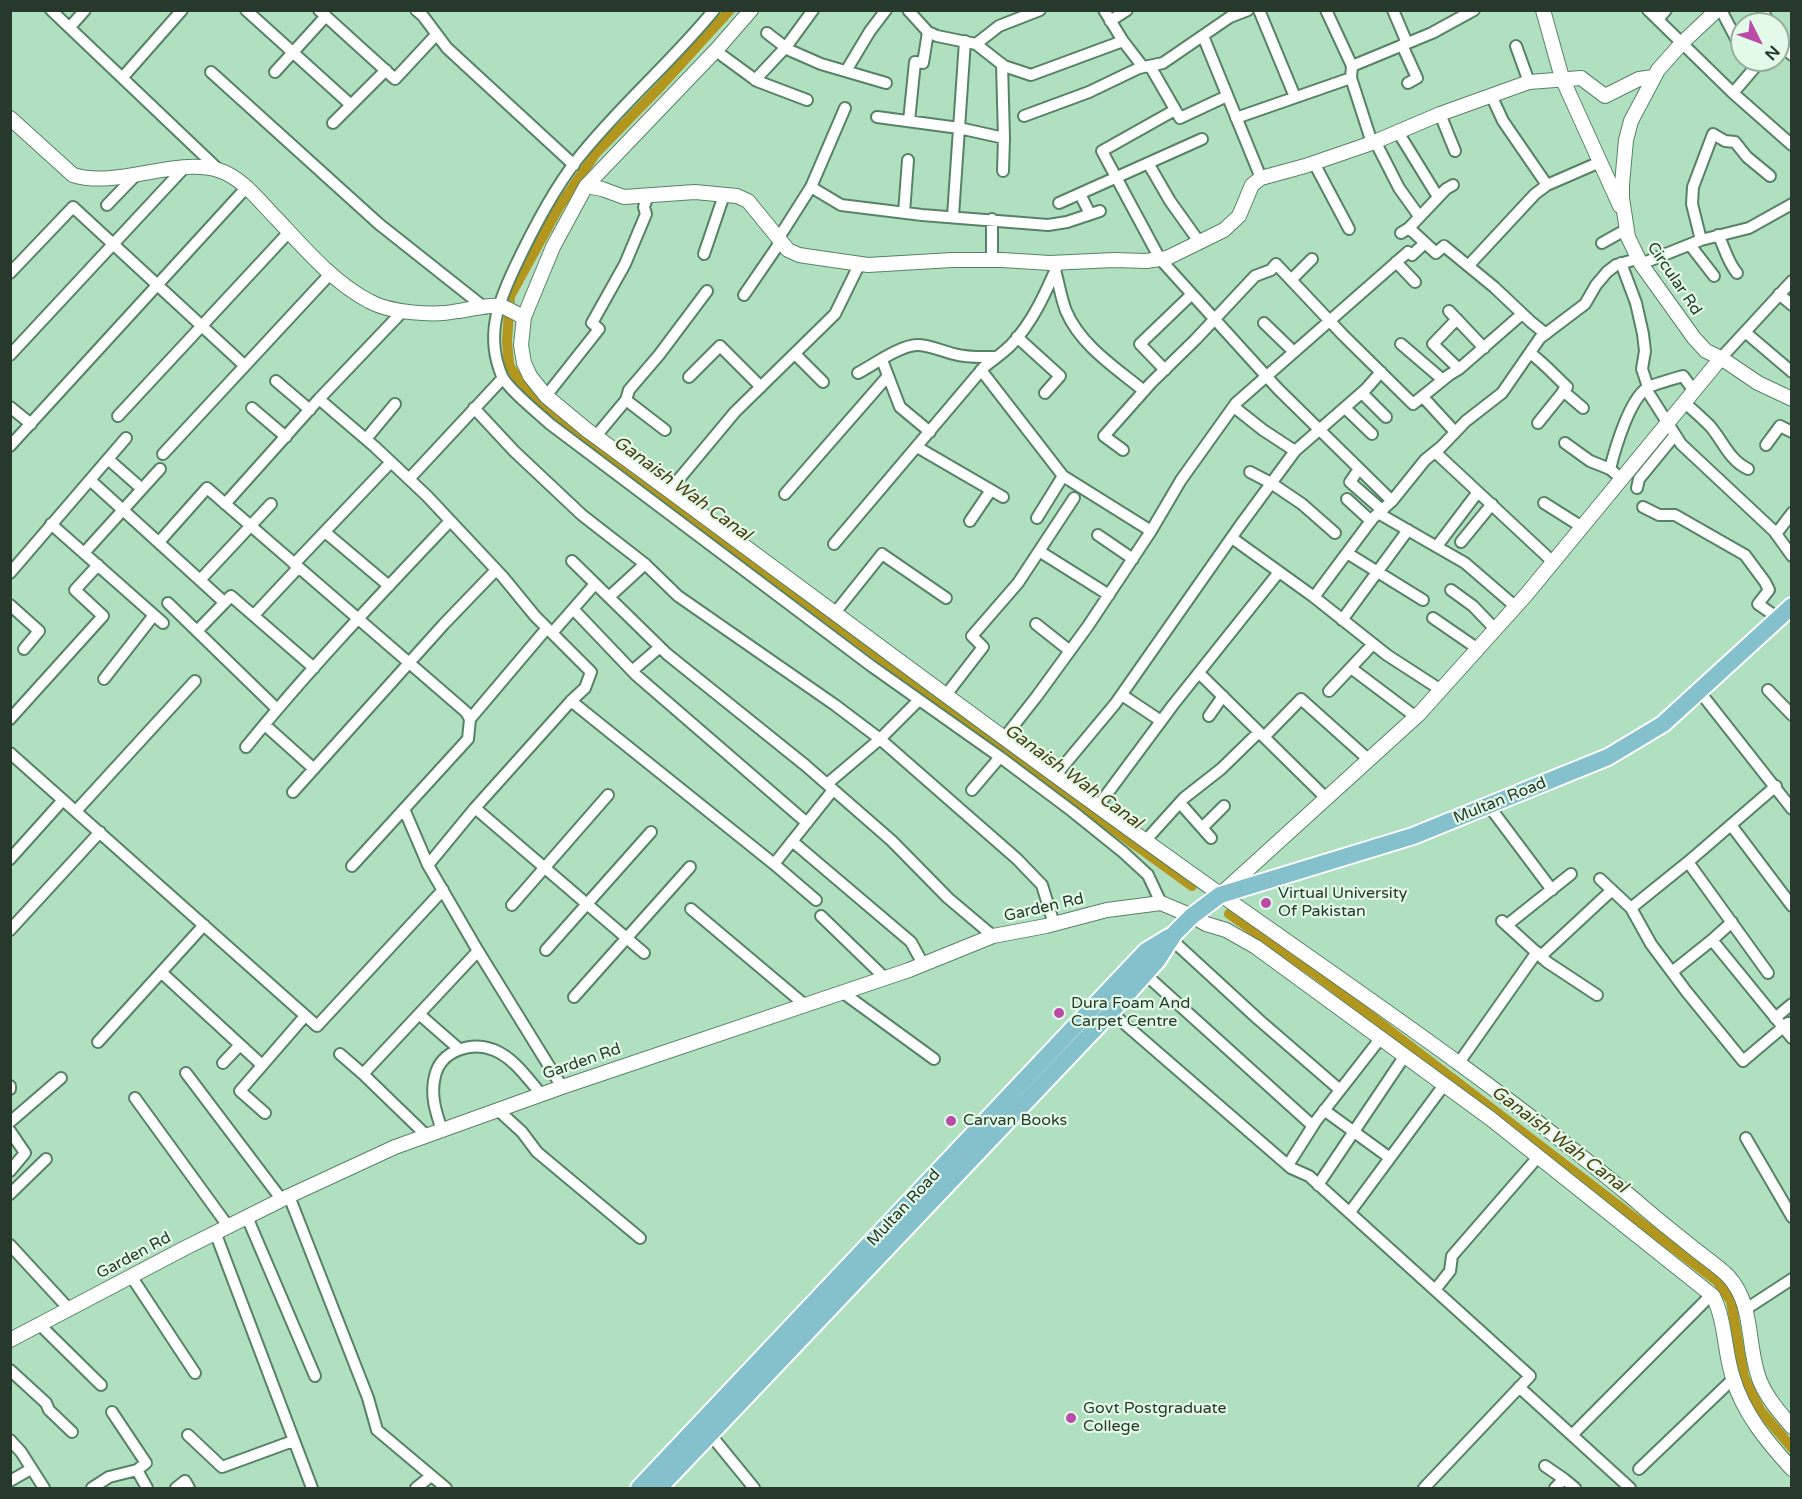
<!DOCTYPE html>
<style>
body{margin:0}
#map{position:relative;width:1802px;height:1499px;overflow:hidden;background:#b0e0bf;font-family:"Varela Round",sans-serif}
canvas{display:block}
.frame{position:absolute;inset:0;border:12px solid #26392c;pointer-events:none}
.north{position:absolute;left:1730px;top:12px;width:60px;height:60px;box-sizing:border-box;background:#e3fae9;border:2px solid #97ad9d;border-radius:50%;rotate:132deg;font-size:16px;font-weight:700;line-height:24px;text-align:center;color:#26392c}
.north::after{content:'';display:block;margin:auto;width:21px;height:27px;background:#ba4ba8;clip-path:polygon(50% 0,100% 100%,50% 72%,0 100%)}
</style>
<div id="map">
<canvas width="1802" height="1499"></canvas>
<div class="frame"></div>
<div class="north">N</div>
</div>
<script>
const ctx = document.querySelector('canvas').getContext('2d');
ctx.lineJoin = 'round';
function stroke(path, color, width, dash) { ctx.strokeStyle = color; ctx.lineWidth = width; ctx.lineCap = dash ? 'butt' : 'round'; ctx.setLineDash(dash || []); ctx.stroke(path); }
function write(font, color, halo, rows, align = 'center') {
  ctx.font = font + ' "Varela Round",sans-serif'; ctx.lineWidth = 4.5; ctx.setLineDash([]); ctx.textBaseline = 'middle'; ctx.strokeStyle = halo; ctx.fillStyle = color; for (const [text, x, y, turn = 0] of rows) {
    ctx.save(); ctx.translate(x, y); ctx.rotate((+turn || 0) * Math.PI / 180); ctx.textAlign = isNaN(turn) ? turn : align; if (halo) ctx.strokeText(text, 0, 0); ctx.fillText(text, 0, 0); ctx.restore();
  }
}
stroke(new Path2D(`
 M730,10l-69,76 -65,67 -37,54 -49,89 -3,45 2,24 17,26 53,42 429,320 184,133
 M1229,914l92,64 396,303 14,20 13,76 16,33 32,38`), '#b2961d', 10);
const minor = new Path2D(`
 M51,10l168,160
 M246,10l105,95
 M319,10l76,69 41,-44
 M416,10l7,6 24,32 127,117
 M714,10c-43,53 -96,97 -138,151 -24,31 -44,70 -61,106 -17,36 -30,69 -13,109 6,13 36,37 48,48l320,241 130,92 72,54 51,41 25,23 13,28
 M908,10l20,22 9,4 39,8 28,22 27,9 92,-34
 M1104,10l19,31 20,26
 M1259,10l36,87
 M1326,10l26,56 -1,12 21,65
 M1393,10l14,33
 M1648,10l85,83 59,52
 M1721,10l21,40
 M1762,10l8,14
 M1658,20l8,-10
 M1110,21l17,-11
 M70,27l15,-17
 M767,33l22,17 32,14 65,19
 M1203,36l58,142
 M1778,38l6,10 8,7
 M976,44l23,-18 41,-16
 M1402,45l15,33 -9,5
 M1516,46l13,36
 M716,51l41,30 50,19
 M1002,64l2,74 -1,33
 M1150,66l30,52 47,-22
 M1352,66l80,-33 42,-23
 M846,71l24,-40 16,-21
 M211,72l168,152 106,84
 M275,72l51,-56
 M123,77l59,-67
 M755,80l31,-33 27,-37
 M1733,93l24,-28 8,-5
 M1491,95l12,26 44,64
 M1175,110l-73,41 58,108 118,130 114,112
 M1440,114l15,37
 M1024,116l65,-24 50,-24 24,-5 67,-46 18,-7
 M877,117l82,11 45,10
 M1236,118l115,-40
 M909,121l6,-59 8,1 5,-31
 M333,123l53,-53
 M1398,132l40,65
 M1375,141l24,47 20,28
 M1148,163l22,38 30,42
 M1314,163l35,66
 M811,187l30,18 81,10 126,10 19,-3 33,-11
 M1080,194l10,20
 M1059,203l143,-64
 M107,205l28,-29
 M904,213l4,-53
 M953,216l12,-175
 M992,219v41
 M1409,228l27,25 8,-7 50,41 37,35 15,12
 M1401,233l8,-5 37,-39 7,-4
 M1718,235c7,13 9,26 19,38
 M778,239l33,-52 34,-79
 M1701,240l-9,-36 1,-17 20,-53 12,7 10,1 12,15 23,19
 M1602,243l25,-14
 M1690,245l24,31
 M704,254l20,-59
 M1396,262l19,20
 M1621,263l15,40 7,31 2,17 -3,18 6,18
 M1641,264l60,-24 48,-12 43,-24
 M1469,265l66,-71 12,-9 53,-23
 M1055,270c4,14 6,28 11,41 15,35 50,57 78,80
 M10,273l63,-66 171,158
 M1291,280l21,-21
 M1779,294l13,11
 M744,295l37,-54
 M1449,311l35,37
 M1457,319l-24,25 26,25
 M1264,323l30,29
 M1745,332l47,40
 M1017,337l43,39 -15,17
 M1401,344l42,36
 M1530,353c14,10 24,22 37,34l-29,36
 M795,354l28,28
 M10,355l174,-187
 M1721,358l71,-77
 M882,360l18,47 30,25
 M981,370l82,106 88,55
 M1165,370l-25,-26 51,-49
 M858,373c15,-8 43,-28 59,-28 13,0 24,6 37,9 14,4 28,3 42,3
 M689,377l31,-31 41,41
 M276,381l34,29
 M1646,389l35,55 93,87 18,25
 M1563,391l20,17
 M1362,393l24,24
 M546,396l53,-67 -7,-6 33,-59 21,-50 -2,-7 4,-12
 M1423,397l32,35
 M319,399l56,48 52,49 76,81 32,39 56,56 -6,16 -14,13 -96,107 -47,57 50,86 84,136
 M626,400l39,30
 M1685,403c8,7 17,15 25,23 13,15 19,34 38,43
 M10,407l21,17
 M1234,407l29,23 32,21
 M252,408l34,29
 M474,408l40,43 68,64 63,49 33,32 157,109 45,34 137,120 25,26 12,39
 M1345,408l27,26
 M118,416l171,-184
 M596,436l30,-36 3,-10 30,-35 48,-64
 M366,439l29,-35
 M1565,443l25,18 20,8 12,10
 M1766,445l14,-19 12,6
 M10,446l236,-258
 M917,447l86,50
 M1123,450l-19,-14 47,-53 45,-44 59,-63 16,-6 5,-6 67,71 70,69 36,-29 10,-6 63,-55
 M1435,452l118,110
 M163,454l168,-181
 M108,459l34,30
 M1359,469l-9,13 32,28
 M1610,469c5,-20 19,-69 37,-81 4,-3 29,-10 36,-12l11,15
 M1250,472l21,11 31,21 33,29
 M409,479l94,-101
 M90,480l134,122
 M1637,488l2,-9 36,-44
 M669,491l66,-79 100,-98 25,-51
 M785,494l102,-117
 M1347,499l24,22
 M1544,503l38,24
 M225,504l94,-105 83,-87
 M1643,507l16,8h16l70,40 20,27 4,8 -11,14 20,14
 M1378,513l87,50 51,44
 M1037,518l26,-42
 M970,521l21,-31
 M51,524l112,99
 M325,532l64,54
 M1776,534l16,-21
 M1098,535l35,24
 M1232,538l82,59 73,58 54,35
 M159,542l48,-54 259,224 4,7 -2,20 -116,127
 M1461,542l31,-38
 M834,544l150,-177c9,-7 19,-14 27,-22 22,-23 35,-53 48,-83
 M1437,546l41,-54
 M1039,551l70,44
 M84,553l76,-84
 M1347,553l76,47
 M572,561l95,93 138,111 87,76 56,57 45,38
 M294,564l97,-102
 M10,573l116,-135
 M200,580l71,-76
 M1451,590l22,16 22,23
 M609,597l36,-33
 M1314,597l59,-79 19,-17 33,-41 16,-13 25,-26 36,-28 38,-55 45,-34 11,-19 11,-13 9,-7 21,-6
 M168,603l109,106
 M10,605l29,26 -15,18
 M574,610l62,65 171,148
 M834,614l48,-60 64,44
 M254,615l44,-47
 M1433,618l45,31
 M1342,620l66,-90
 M1036,624l34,27
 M197,631l34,-35 83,72
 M552,633l43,-49
 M1351,668l65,49
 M632,671l28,-24
 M1199,673l127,125
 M104,679l50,-64
 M1768,690l24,25
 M1329,691l44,-47
 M1700,692l92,117
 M946,695l37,-48 -11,-11 46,-53 56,-85
 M1122,695l39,26
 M571,701l203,163 42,36
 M1209,716l14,-20
 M10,719l93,-103 -28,-26 23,-25
 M470,719l77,-91
 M265,725l49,44
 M1264,737l37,-38 67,60
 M1004,738l33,-42 51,-70 63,-95 30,-51 55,-77 172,-151 4,3 13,-12
 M246,747c64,-79 134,-152 204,-226
 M10,753l307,273 126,-136
 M1055,776l60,-72 124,-177 56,-76 71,-62 15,-17
 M827,784l53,-45 39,-39
 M972,790l28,-33
 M293,792l151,-168 52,-54
 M1180,803l31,35
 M1098,806l75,-101 106,-133
 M1489,806l63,84
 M475,808l169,145
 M404,809l24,56
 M76,811l119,-130
 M1731,825l61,81
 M1202,828l22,-22
 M1146,840l38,-42 37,-29 38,-37
 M792,841l119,101 12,22
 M10,859l53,-59
 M1688,862l80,111
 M774,864l59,-74
 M1600,879l31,29 20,36 35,47 57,70 45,-38
 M512,905l96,-110
 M1631,908l57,-46 88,-76
 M691,909l114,96
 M821,916l64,62
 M1502,921l45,41 50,33
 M1507,925l64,-51
 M10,930l90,-98
 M1171,939l87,80 82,71
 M1712,940l80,98
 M546,950l105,-118
 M1541,956l71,-66
 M1672,972l40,-32 20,-18
 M162,973l100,92
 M1145,974l168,152
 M842,992l92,67
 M574,997l116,-130
 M1111,1012l180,156 18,8 221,200 -106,112
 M419,1014l40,35
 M1775,1018l17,-14
 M98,1042l106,-117
 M340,1054l23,20
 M223,1063l17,-18
 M1458,1064l79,-112
 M186,1073l96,127
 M10,1086v3
 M135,1098l93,128
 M498,1110l24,22 15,20 103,86
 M1324,1110l66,48
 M265,1113l-25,-22 65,-75
 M10,1122l51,-44
 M442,1130c-6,-17 -12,-35 -7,-54 6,-26 37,-35 59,-26 20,8 34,29 47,44
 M10,1131l15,22 -15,18
 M427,1136l-64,-62 115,-123
 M1746,1138l46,79
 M1288,1165l28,-44 64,-82
 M1318,1185l86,-128
 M10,1194l36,-35
 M289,1196l79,202 9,32 69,58
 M1350,1212l94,-127
 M247,1217l68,159
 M215,1232l97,256
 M10,1245l59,64
 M131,1276l64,97
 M1435,1290l15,-19 2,-15 86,-99
 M1746,1309l46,-30
 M40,1325l61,60
 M10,1370l36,33 3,7 23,22
 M1519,1387l111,101
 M710,1434l44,54
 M188,1435l34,32 71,-26
 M1572,1435l139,-140
 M10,1440l11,12 23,36
 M1545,1466l19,13
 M1639,1469l94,-90
 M137,1470l10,18
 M10,1481l21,-12
 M92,1488l17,-11 28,-7 9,-7 -34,-51
 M176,1488l9,-7 4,7
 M416,1488l15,-12
 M1555,1488l9,-9 11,9`);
const tertiary = new Path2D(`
 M751,10l-33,38 -132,138 -33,61 -29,70 -3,28 3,18 6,13 16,20 41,34c213,156 422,315 637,467 139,98 281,194 411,303 20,18 41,34 62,51 10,8 22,16 31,25 27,29 18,70 32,105 7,17 20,32 32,46
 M1543,10l19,68 58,128
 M1717,10l-35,33 -24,27 -27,51 -5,19 -4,44v14l6,39 13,27 53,74 12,13 15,7 37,25 34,16
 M10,118l63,57c45,14 101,-18 145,-5 24,7 42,32 59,49 27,29 56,63 92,82 21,12 65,15 89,10 11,-1 31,-7 41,-5 8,1 17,8 25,11
 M586,186l16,3 22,8 71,-5 42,4 11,5 40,49 11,5 20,3 49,7 84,-5h50l48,3 64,-3 32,1 21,-3 57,-28 15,-14 13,-31 9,-7 44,-12 67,-23 68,-29 89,-32 52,-4 24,18 34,-17 15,-2
 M1222,893l197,-179 107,-119 195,-237
 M10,1340l175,-92 104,-52 106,-49 167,-60 347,-117 84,-34 53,-10 61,-16 54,-7 31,13 14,8 20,6 30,17 235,172 222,177c13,26 11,55 20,82 10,35 35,65 59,91`);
const primary = new Path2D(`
 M639,1488l507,-537 23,-14
 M659,1488l452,-476 46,-51 18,-28 17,-17 28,-21 193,-59 195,-79 55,-33 129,-118`);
stroke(minor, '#568365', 14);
stroke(tertiary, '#568365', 16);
stroke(primary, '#fff', 20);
stroke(minor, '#fff', 10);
stroke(tertiary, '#fff', 14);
stroke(primary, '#84c1cd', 16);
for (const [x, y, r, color] of [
 [1266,903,6,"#ba4ba8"],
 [1059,1013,6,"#ba4ba8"],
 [951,1121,6,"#ba4ba8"],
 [1071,1418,6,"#ba4ba8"]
]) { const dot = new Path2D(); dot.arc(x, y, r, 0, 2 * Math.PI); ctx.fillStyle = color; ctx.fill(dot); stroke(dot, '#e3fae9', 2); }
write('16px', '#26392c', '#e3fae9', [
 ["Circular Rd",1674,279,56],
 ["Multan Road",1500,801,-22],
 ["Garden Rd",1044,908,-13],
 ["Garden Rd",582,1062,-19],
 ["Multan Road",904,1208,-47],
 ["Garden Rd",134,1256,-28]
]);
write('16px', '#26392c', '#e3fae9', [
 ["Virtual University",1278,894],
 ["Of Pakistan",1278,912],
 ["Dura Foam And",1071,1004],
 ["Carpet Centre",1071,1022],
 ["Carvan Books",963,1121],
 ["Govt Postgraduate",1083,1409],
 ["College",1083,1427]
], 'left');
write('italic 18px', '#4c4012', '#e3fae9', [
 ["Ganaish Wah Canal",682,489,36],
 ["Ganaish Wah Canal",1073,777,36],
 ["Ganaish Wah Canal",1559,1140,37]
]);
</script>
